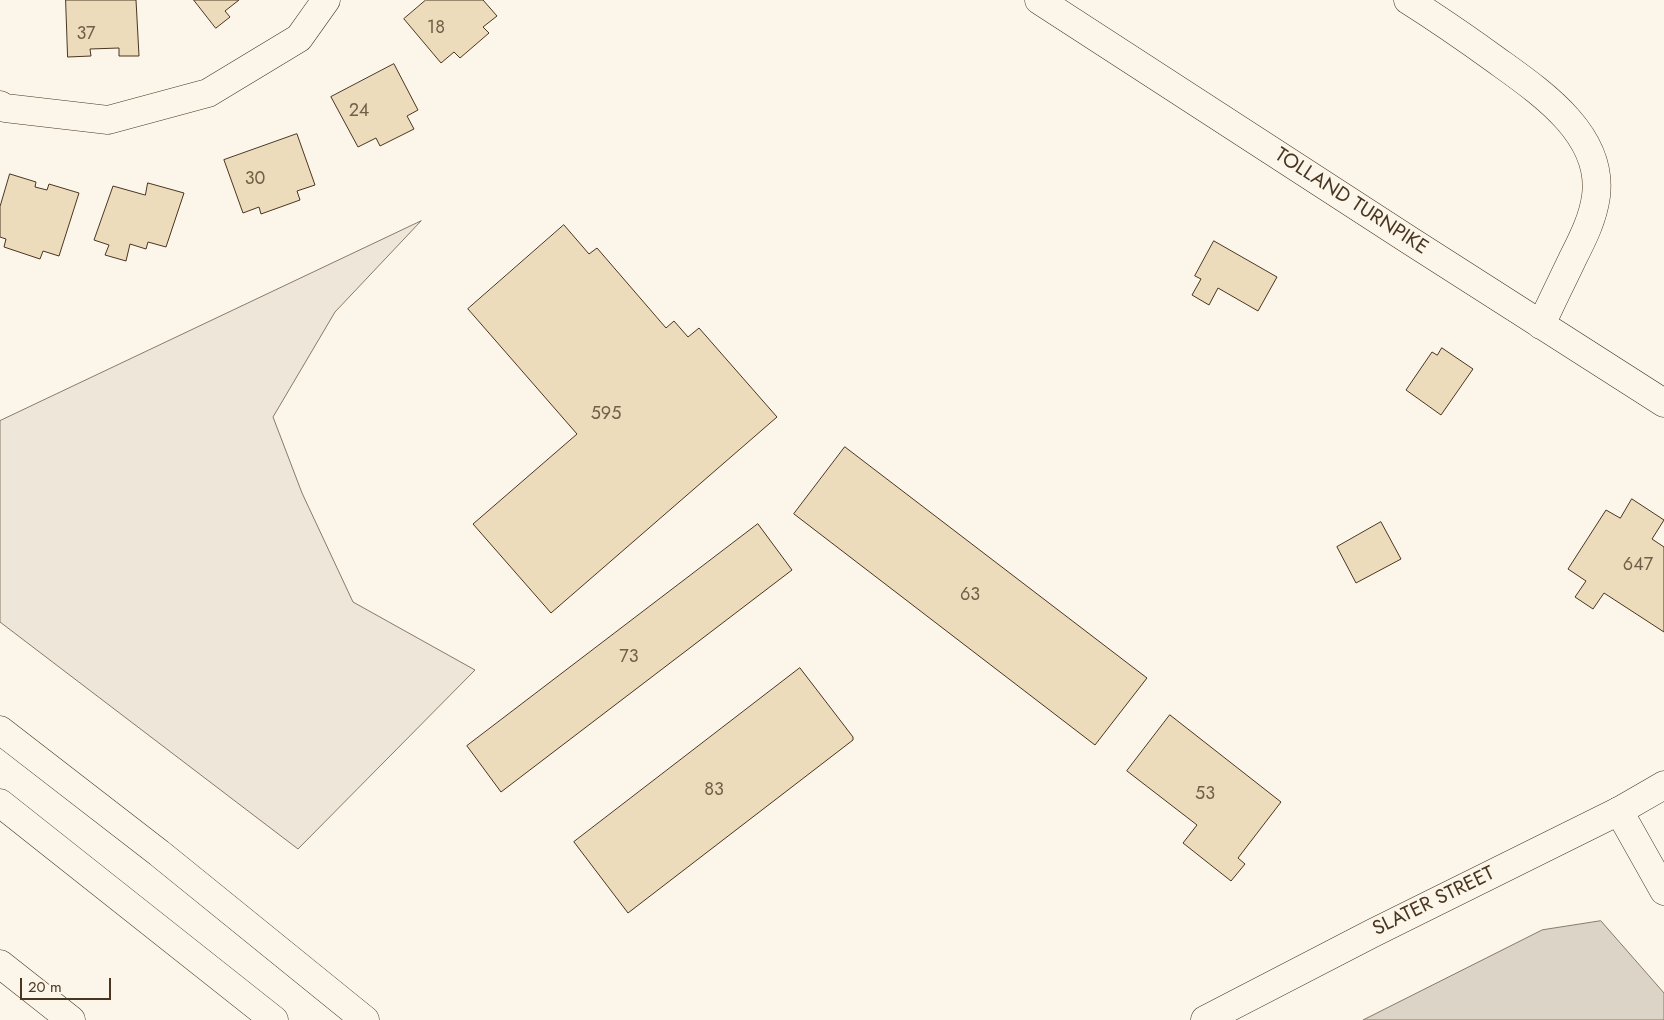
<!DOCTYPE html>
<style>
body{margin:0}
#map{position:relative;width:1664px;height:1020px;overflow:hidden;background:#fbf6e9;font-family:Jost,sans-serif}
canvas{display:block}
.scale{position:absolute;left:20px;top:978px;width:91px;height:22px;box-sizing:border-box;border:2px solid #4a3520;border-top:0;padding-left:6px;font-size:15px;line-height:18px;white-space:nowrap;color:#4a3520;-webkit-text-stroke:4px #fbf6e9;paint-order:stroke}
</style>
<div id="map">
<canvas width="1664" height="1020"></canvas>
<div class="scale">20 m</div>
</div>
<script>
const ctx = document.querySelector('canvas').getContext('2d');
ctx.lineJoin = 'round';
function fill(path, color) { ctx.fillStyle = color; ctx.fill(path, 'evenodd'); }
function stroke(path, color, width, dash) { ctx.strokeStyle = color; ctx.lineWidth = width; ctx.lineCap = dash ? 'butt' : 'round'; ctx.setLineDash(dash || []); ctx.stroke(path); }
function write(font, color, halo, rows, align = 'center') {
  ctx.font = font + ' Jost,sans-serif'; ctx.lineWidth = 4; ctx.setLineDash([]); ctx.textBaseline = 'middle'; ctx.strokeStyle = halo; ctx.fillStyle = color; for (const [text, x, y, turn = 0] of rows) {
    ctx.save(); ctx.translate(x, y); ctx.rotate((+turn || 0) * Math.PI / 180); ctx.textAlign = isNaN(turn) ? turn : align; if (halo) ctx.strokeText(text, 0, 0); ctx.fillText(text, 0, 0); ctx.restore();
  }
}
const green = new Path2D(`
 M421,221l-86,91 -62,105 29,76 51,109 122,68 -177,179 -298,-227v-201z`);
fill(green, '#ede6d9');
stroke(green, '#887966', 1);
const water = new Path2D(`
 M1601,921l63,72v27h-301l179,-90z`);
fill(water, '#dcd4c6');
stroke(water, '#887966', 1);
const building = new Path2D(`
 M66,0h70l3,56h-20v-8l-29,1 1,7 -23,1z
 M194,0h45l-14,11 5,6 -14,11z
 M426,0h57l14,16 -14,11 6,6 -29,25 -6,-6 -13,11 -37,-44z
 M394,64l24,46 -11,6 7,13 -34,17 -4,-8 -18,9 -27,-50z
 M297,134l18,51 -18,6 3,9 -39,14 -2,-7 -16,6 -19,-53z
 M10,174l26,8 -1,5 12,3 2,-6 30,9 -20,63 -16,-5 -3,8 -36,-12 2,-8 -6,-2v-30z
 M148,183l36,10 -18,54 -18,-5 -2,7 -16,-5 -4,17 -21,-6 4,-10 -15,-5 19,-54 32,9z
 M564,225l25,29 8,-6 69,80 8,-7 14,16 11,-9 78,89 -226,196 -78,-89 104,-90 -109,-125z
 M1214,241l63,36 -19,34 -40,-23 -9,17 -17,-10 9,-16 -6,-3z
 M1442,348l31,21 -32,46 -35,-25 26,-38 5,3z
 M845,447l302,231 -52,67 -301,-231z
 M1632,499l32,21 -12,19 12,8v85l-60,-39 -11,16 -18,-12 11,-16 -18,-12 38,-59 14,8z
 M1381,522l20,37 -45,24 -19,-36z
 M758,524l34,46 -291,222 -34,-46z
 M800,668l53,69v3l-225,173 -54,-71z
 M1170,715l111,87 -43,56 7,6 -14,17 -48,-38 14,-18 -70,-54z`);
fill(building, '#ecdcbc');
stroke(building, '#4a3520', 1);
const minor = new Path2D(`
 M1408,0c30,19 59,39 88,60 43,31 108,74 100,136 -3,23 -14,44 -24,64 -10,21 -21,43 -31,65
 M0,105l5,3 103,12 100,-27 91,-55 27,-38
 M1619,811l45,80`);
const tertiary = new Path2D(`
 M1039,0l370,240 255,163
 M1205,1020l168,-87 246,-122 45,-26`);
const motorway = new Path2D(`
 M0,730l159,123 206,167
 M0,803l274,217
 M0,964l71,56`);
stroke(minor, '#4a3520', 29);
stroke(tertiary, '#4a3520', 29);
stroke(motorway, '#4a3520', 29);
stroke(minor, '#fbf6e9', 28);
stroke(tertiary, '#fbf6e9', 28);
stroke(motorway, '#fbf6e9', 28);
write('18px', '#725f47', null, [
 ["18",436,29],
 ["37",86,35],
 ["24",359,112],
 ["30",255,180],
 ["595",606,415],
 ["647",1638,566],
 ["63",970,596],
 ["73",629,658],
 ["83",714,791],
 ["53",1205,795]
]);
write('20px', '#4a3520', '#fbf6e9', [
 ["TOLLAND TURNPIKE",1351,202,33],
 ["SLATER STREET",1434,902,-26]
]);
</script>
